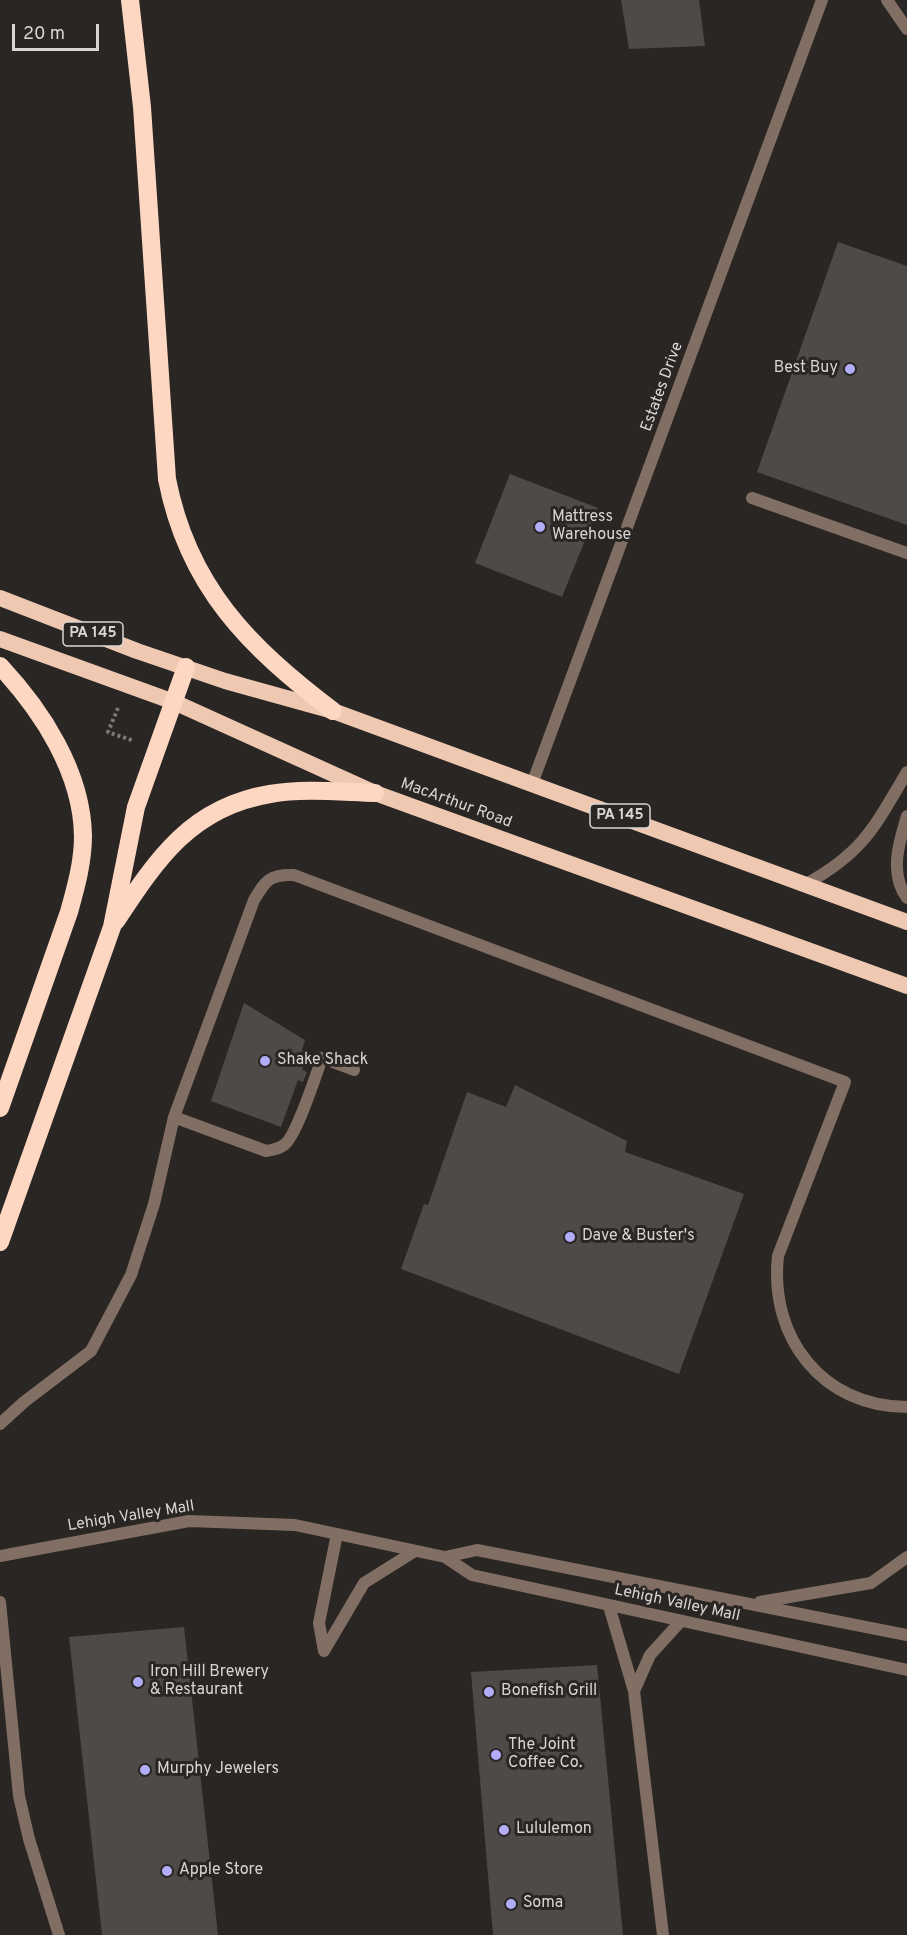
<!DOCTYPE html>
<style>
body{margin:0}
#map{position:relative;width:907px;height:1935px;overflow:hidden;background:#2a2624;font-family:Overpass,sans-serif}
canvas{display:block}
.scale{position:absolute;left:12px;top:24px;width:87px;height:27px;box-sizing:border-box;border:3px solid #d8d5d4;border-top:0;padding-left:8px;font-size:18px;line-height:21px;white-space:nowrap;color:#d8d5d4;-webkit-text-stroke:4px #2a2624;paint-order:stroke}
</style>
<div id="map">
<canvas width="907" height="1935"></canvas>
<div class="scale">20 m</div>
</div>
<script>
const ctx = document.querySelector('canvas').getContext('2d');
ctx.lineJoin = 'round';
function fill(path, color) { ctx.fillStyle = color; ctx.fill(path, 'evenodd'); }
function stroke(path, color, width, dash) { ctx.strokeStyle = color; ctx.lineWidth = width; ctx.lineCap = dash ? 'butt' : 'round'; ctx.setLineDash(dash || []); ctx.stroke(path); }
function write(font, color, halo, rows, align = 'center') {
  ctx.font = font + ' Overpass,sans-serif'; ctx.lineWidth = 6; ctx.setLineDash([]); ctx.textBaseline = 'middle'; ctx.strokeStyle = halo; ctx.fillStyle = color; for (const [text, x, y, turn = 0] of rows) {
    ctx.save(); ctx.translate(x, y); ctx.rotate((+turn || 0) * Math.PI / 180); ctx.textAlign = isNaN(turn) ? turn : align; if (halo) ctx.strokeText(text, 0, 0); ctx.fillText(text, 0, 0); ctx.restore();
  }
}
fill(new Path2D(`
 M621,0h78l6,46 -76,3z
 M838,242l69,24v259l-150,-53z
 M510,474l88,34 -36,89 -87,-34z
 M244,1003l61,37 -3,10 7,2 -7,18 5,2 -4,10 -5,-2 -17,47 -70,-26z
 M515,1085l112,56 -2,11 119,42 -65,180 -278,-105 23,-65 4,1 39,-113 39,15z
 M184,1627l34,308h-116l-33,-298z
 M597,1665l26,270h-130l-22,-263z`), '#4e4a48');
stroke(new Path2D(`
 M118,708l-10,24 26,9`), '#7c7977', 4, [3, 3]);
stroke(new Path2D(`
 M752,498l155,55
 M907,816c-8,26 -18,58 0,82
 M806,884c58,-32 69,-58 101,-112
 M174,1117l92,34c6,-1 13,-2 18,-6 12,-8 32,-70 38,-87l32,12
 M0,1424l24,-22 67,-51 40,-76 23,-71 20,-87 80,-217c12,-20 16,-26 40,-25l551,207 -67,174c-9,81 44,151 129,151
 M337,1534l-18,89 5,28 40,-68 51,-32
 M0,1602l19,194 10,43 30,96
 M609,1606l25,85 29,244
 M634,1691l16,-36 31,-34`), '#826f64', 12);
stroke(new Path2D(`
 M887,0l20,29
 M532,784l290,-784`), '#826f64', 12);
stroke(new Path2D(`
 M0,1556l189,-35 106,4 150,32 27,18 435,95
 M445,1557l32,-7 430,85
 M760,1602l111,-19 36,-26`), '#826f64', 12);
stroke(new Path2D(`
 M0,598l137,53 88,30 108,30 574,211
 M0,639l174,63 201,91 532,193`), '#eec8b1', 16);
stroke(new Path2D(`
 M130,0l12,107 25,372c21,108 82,168 166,232
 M0,666c42,45 82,106 83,170 0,26 -7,51 -14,76l-69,196
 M116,921c41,-62 75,-114 154,-127 33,-6 71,-2 105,-1
 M0,1242l112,-315 24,-120 50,-140`), '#fdd7c1', 18);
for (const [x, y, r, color] of [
 [850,369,6,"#b2adf9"],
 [540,527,6,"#b2adf9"],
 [265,1061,6,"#b2adf9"],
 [570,1237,6,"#b2adf9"],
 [138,1682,6,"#b2adf9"],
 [489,1692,6,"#b2adf9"],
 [496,1755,6,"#b2adf9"],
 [145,1770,6,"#b2adf9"],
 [504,1830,6,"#b2adf9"],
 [167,1871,6,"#b2adf9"],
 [511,1904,6,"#b2adf9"]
]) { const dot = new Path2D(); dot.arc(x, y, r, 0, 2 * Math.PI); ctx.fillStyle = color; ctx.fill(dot); stroke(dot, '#2a2624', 2); }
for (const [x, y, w] of [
 [93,634,60],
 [620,816,60]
]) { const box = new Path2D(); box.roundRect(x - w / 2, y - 12, w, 24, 4.5); ctx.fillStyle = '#2a2624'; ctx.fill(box); stroke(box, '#d8d5d4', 1.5); }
write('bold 15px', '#d8d5d4', null, [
 ["PA 145",93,634],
 ["PA 145",620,816]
]);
write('16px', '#d8d5d4', '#2a2624', [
 ["Best Buy",838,369,"right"],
 ["Mattress",552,518],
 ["Warehouse",552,536],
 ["Shake Shack",277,1061],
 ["Dave & Buster's",582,1237],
 ["Iron Hill Brewery",150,1673],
 ["& Restaurant",150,1691],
 ["Bonefish Grill",501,1692],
 ["The Joint",508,1746],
 ["Coffee Co.",508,1764],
 ["Murphy Jewelers",157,1770],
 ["Lululemon",516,1830],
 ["Apple Store",179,1871],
 ["Soma",523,1904]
], 'left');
write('16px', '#d8d5d4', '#2a2624', [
 ["Estates Drive",663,387,-70],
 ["MacArthur Road",456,804,20],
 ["Lehigh Valley Mall",131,1517,-9],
 ["Lehigh Valley Mall",677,1604,12]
]);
</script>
